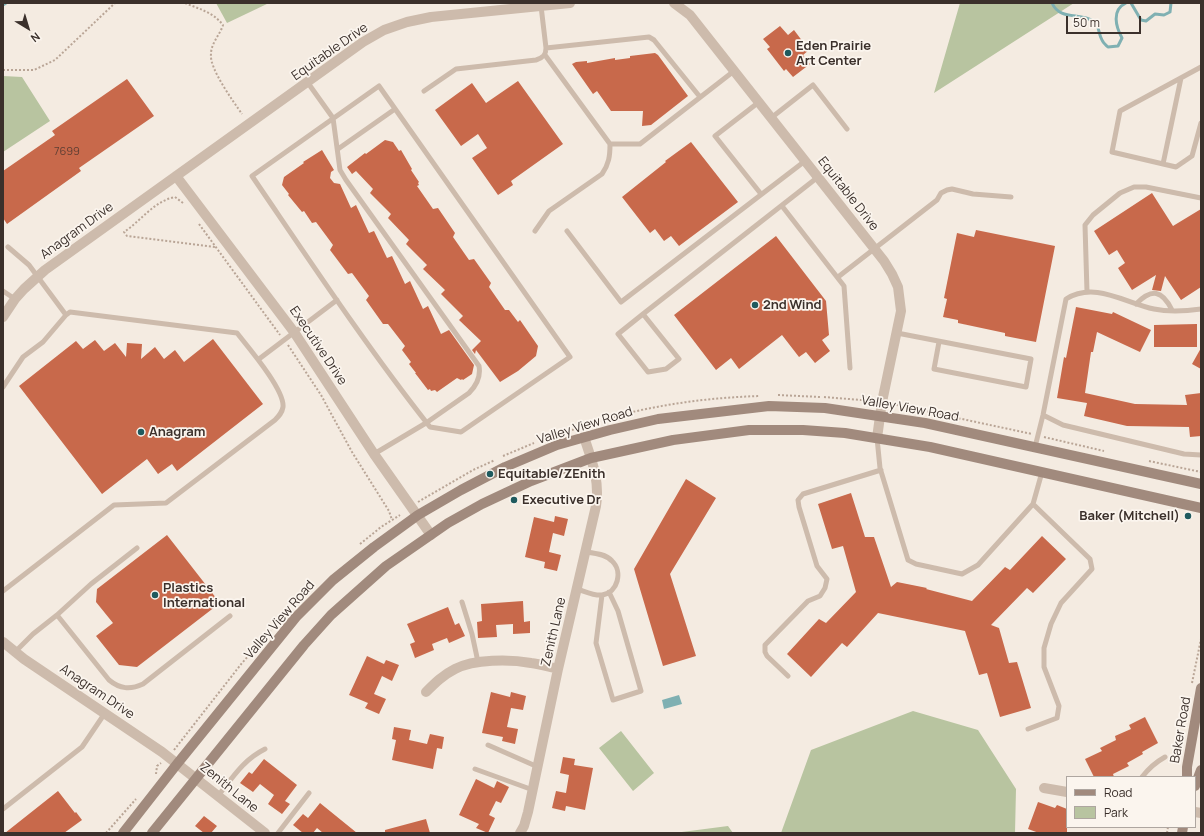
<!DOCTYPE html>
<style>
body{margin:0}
#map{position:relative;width:1204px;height:836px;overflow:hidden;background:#f4ebe1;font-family:Manrope,sans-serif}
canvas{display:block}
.frame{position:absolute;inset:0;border:4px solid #3b302b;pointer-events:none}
.legend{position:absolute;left:1066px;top:776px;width:130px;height:52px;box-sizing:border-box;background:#fbf5ee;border:1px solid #aea6a0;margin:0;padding:5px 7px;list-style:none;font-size:12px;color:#3b302b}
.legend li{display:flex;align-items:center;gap:8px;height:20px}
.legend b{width:20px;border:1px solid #aea6a0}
.north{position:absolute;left:8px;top:8px;width:40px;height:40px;-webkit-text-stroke:3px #fbf5ee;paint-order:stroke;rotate:142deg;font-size:11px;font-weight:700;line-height:16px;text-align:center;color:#3b302b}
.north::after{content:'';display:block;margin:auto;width:14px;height:18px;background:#3b302b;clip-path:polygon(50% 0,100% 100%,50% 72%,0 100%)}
.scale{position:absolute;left:1066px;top:16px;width:75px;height:18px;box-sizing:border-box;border:2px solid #3b302b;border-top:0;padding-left:5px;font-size:12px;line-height:14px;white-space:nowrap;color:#3b302b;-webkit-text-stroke:3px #fbf5ee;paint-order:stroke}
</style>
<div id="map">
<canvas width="1204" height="836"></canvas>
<div class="frame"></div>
<ul class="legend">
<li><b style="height:5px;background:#a18a7d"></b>Road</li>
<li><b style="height:11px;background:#b8c4a0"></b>Park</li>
</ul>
<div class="north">N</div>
<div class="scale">50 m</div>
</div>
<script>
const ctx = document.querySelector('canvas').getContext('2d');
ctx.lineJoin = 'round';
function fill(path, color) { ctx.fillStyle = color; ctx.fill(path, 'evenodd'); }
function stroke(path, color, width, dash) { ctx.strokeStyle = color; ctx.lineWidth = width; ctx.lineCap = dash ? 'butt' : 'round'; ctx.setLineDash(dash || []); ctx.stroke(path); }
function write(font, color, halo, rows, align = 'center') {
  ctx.font = font + ' Manrope,sans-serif'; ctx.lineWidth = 3.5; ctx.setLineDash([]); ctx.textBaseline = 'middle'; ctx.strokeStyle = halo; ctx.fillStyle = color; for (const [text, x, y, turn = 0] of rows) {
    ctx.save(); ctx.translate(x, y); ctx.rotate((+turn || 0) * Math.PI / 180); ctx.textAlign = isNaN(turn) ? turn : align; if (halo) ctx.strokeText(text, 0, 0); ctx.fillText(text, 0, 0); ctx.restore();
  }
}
fill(new Path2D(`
 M216,3h53l-42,20z
 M960,3h114l-140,90z
 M3,76l19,1 28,44 -47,31z
 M913,711l65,19 38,59 -1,44h-234l30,-83z
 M621,731l33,42 -21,18 -34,-43z
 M728,826l5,7h-59z`), '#b8c4a0');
fill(new Path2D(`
 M679,695l3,9 -18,5 -2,-9z`), '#7fb0b2');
stroke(new Path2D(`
 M1052,3c8,18 28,9 41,18 7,4 5,13 9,19 1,3 4,5 6,7l10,-1 4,-8c-6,-11 -11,-28 4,-35
 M1131,3l10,17 5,1 9,-7 9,1 6,-3 1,-9
 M3,5l3,-2`), '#7fb0b2', 3);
fill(new Path2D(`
 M780,26l8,9 6,-5 15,20 -6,5 7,9 -17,13 -7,-8 -2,2 -17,-22 3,-2 -7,-8z
 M655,53l3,2 30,41 -37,29 -9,1 1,-15h-32l-14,-20 -4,3 -21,-30 4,-2 11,-1v2l28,-5v2l15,-2v-2z
 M127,79l27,37 -75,52 2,3 -74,53 -4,-6v-47l52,-36 -3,-4z
 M518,81l45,63 -52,37 2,4 -15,10 -26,-37 15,-10 -9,-14 -17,12 -26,-36 37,-27 14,20z
 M385,140l8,2 6,9 2,-1 11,19 -1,1 8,12 -1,1 1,2 -2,1 16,23 5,-1 17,25 -2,4 16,23 5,-1 17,24 -2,4 16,23h4l9,12 2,-2 18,26 -2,10 -18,15 -18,11 -24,-32 -1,4 -3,-4 9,-9 -22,-21 4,-4 -22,-22 4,-4 -22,-21 4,-4 -21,-21 3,-4 -21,-22 3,-4 -21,-21 3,-4 -17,-18 -4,3 -5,-7 18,-14 1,1z
 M691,142l47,60 -59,44 -8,-10 -7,5 -9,-12 -5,4 -28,-36 44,-35 -1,-1z
 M322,150l12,20 -3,2 -1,6 4,5 6,1 11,24 5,-3 13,28 5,-2 13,27 5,-2 13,28 5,-3 13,28 5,-3 13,28 8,-4 25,35 -2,9 -9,6 -1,-1 -1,1 -4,-2 -20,14 -2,-2 -4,1 -1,-2 -2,1 -13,-17h1l-7,-9 2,-2 -9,-12 3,-4 -17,-22h-5l-17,-24 3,-4 -17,-23 -4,1 -18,-24 3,-5 -17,-23 -4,1 -8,-12 -2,1 -14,-17 1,-1 -7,-9 2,-8 20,-14 -1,-1z
 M1152,193l21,33 28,-17v78l-20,13 -16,-24 -4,15 -9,-1 4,-15 -24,15 -14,-22 7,-5 -8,-13 -8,5 -15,-24z
 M976,230l79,16 -19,96 -31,-6v-3l-47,-10v-3l-15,-3 4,-18 -3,-1 13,-65 17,4z
 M776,236l50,65 3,34 -7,5 8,11 -15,12 -9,-11 -7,5 -17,-22 -43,34 -8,-11 -15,12 -42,-55z
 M1076,307l36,7 1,-2 38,18 -11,22 -43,-20 -4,20h-2l-6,41 50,11 52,1 -2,-10 16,-2v43l-11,1 -1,-10 -62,-1 -43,-10 3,-13 -30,-5 7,-41 2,1z
 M1197,324v23h-43v-22z
 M213,339l50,65 -86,67 -5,-7 -14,10 -11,-15 -45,35 -83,-108 57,-45 7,8 12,-9 9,11 11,-8 11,14 1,-14 15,1 -1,15 14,-12 9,12 11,-9 9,12z
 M1201,348v21l-9,-5z
 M686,479l30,19 -46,76 26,82 -33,10 -29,-97z
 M851,493l14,44h9l17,50 6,-5 30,6 -1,1 46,12 33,-34 5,3 32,-34 24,23 -33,34 -6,-5 -36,37 8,3 10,35 8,-1 14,46 -31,9 -13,-44 -8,2 -14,-44 -87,-18 -31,34 -5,-4 -31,34 -24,-23 32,-35 7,4 30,-31 -13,-46 -11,3 -14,-45z
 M555,516l13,3 -4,17 -11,-3 -4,19 12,3 -4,16 -13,-3 1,-6 -20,-5 9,-40 20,5z
 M167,535l53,68 -83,64 -18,-2 -23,-29 17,-13 -17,-21 1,-13z
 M523,601l1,21 6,-1v12l-17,1v-10l-17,1 1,12 -19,1 -1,-16 5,-1 -1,-17z
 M448,607l7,18 4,-2 6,13 -16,7 -2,-5 -15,6 2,6 -19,8 -5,-14 5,-2 -8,-18z
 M367,656l17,8 2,-4 13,5 -7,16 -10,-5 -8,18 12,5 -7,15 -14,-6 3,-5 -19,-8z
 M491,692l19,5 1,-5 15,4 -3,14 -12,-2 -4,19 11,2 -3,15 -13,-3 1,-4 -21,-4z
 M1145,717l13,26 -16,9 1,2 -16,9 2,3 -16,8 1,3h-20l-9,-18 17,-8 -2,-3 16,-8 -1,-4 16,-7 -2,-4z
 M394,727l17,3 -2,10 18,4 3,-10 14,3 -2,12 -5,-1 -4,21 -41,-9 4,-20 -4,-1z
 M563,757l12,2 -1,6 19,3 -8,42 -19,-4 -1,5 -13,-3 4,-17 10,2 3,-18 -9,-2z
 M264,759l33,26 -12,16 5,3 -8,10 -14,-10 6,-9 -14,-11 -7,8 -13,-9 9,-11 3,2z
 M476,779l18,9 3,-7 12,6 -8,16 -5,-2 -7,14 6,3 -7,15 -12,-5 3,-4 -20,-9z
 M58,791l17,22 1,-1 6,8 -18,13h-59z
 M1038,802l17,6 2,-3 10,4v24h-28l-11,-4z
 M320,803l37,30h-34l-6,-5 -4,5h-10l-10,-8 10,-11 5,4z
 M204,816l13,10 -6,7h-7l-9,-7z
 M426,819l4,14h-45v-3z`), '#c8694b');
stroke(new Path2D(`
 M185,3c14,6 28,9 38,22 -3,10 -12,18 -12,29 -2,14 22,47 31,60
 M3,70h31l21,-10 60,-57
 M183,203l-8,-6c-21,4 -34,24 -51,35l3,4 88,11
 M199,224l81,111
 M288,345l33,50 31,57 37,59 3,9
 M778,395l42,2
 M824,397l49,4
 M892,404l140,30
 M572,430c60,-22 124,-32 188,-34
 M1044,437l60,14
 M503,456l31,-13
 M1149,461l52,11
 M418,502l55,-32 22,-10
 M360,544l21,-17 19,-12
 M1192,683l9,-44
 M174,750l68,-87 37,-42
 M156,774l1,-8 4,-3
 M106,833l30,-34
 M1167,833l1,-6`), '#b9a596', 2, [2, 2]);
stroke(new Path2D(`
 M546,48l103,-11 5,3 46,57
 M545,55l65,89
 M1201,67l-81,44 -8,41 64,15 16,-11 9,-33
 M308,83l25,35 7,52 6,10 133,186c2,11 -2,19 -10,27l-43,30 -52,31
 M379,86l191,271 -109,75 -31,-5c-64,-81 -120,-166 -178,-251z
 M424,91l32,-22 80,-9c7,-2 10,-5 10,-12l-5,-42
 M759,102l-44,34 46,58
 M771,118l42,-33 34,44
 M338,149l57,-40
 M1163,164l18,-86
 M782,206l62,80 6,82
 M535,231l14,-20 53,-37c7,-10 8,-18 8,-30h30l94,-73
 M567,231l54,71 184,-141
 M838,277l99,-77 4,-7 6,-3 5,-1 21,5 38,3
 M3,291l12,8
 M1087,292l-2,-67 8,-10 27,-22 14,-6h12l55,11
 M1136,304c16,-16 26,-14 36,6
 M643,314l36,45 -13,10 -18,3 -30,-38 25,-20 175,-137
 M897,333l134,26 -5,28 -92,-18 5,-27
 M259,359l78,-59
 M3,387l20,-30 20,-15 23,-27
 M1043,415l20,10 121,29 17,1
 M877,438l3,30 28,92 8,4 46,10 16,-9 55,-61 9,-32
 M1035,447l8,-32 23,-116c29,-18 59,4 88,10 14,3 33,2 47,0
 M577,589c7,2 17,7 25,6 16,-2 21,-24 10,-34 -6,-7 -18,-8 -26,-9
 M3,591l111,-86 52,-2 109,-83c4,-4 7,-7 8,-13 2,-17 -35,-60 -46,-74l-167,-21 -4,3 -37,-50 -21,-18
 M602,595l-6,48 17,57 28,-9 -23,-80 -9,-19
 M462,602l10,32 6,28
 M57,615l52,65c11,9 21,10 34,4l87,-68
 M15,652l18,-18 24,-19 34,-31 46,-36
 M788,676l-21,-20 -2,-4v-7l43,-44 12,-5 5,-8 2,-9 -10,-13 -18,-59 -1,-7 5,-6 78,-24
 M1028,729l29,-11 2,-12 -15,-39v-19l7,-24 10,-21 31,-34 -2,-10 -57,-55
 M488,745l50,22
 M475,769l58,21
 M1142,777c7,-9 14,-15 23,-20
 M218,796c15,-19 25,-36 47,-47
 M3,809l79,-62 23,-34
 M278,833l31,-40`), '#cdbbac', 5);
stroke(new Path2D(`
 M674,3l16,12 194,246 8,13 6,13 3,24 -19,91 -5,36
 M176,176l118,156 80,122 57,81
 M3,317l12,-18 9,-10 21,-19 318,-228 21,-12 23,-8 24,-5 139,-14
 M3,642l21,17 138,93 103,81
 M426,692c9,-9 17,-17 29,-23 19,-10 55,-10 76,-6 9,1 18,4 27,6
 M1044,788l23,4
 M1195,812l6,1
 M520,833l4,-7 4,-14 30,-143 38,-163c4,-25 -4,-45 -12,-69`), '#cdbbac', 10);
stroke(new Path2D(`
 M1187,777v-10l14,-79
 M1195,786l6,-16
 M123,833l54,-69 119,-147 37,-37 41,-33 44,-32 43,-25 44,-23 52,-22 53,-15 48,-11 111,-13 56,2 100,15 276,61
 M152,833l152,-188 27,-30 55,-49 62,-43 34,-19 49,-23 60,-23 82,-18 76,-10h54l42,3 85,14 271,61
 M1182,833l1,-6`), '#a18a7d', 10);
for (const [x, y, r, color] of [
 [788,53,4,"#1f5a5e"],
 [755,305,4,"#1f5a5e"],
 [141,432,4,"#1f5a5e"],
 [490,474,4,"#1f5a5e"],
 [514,500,4,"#1f5a5e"],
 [1188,516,4,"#1f5a5e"],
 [155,595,4,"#1f5a5e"]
]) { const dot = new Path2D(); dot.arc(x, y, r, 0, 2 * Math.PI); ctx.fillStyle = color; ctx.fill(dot); stroke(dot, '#fbf5ee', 1.5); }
write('11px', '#5e3e33', null, [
 ["7699",67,152]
]);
write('bold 13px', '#3b302b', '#fbf5ee', [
 ["Eden Prairie",796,46],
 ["Art Center",796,61],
 ["2nd Wind",763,305],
 ["Anagram",149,432],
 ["Equitable/ZEnith",498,474],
 ["Executive Dr",522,500],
 ["Baker (Mitchell)",1180,516,"right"],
 ["Plastics",163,588],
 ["International",163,603]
], 'left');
write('13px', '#3b302b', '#fbf5ee', [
 ["Equitable Drive",330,52,-35],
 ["Equitable Drive",848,194,52],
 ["Anagram Drive",77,231,-36],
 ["Executive Drive",318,346,56],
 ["Valley View Road",910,409,10],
 ["Valley View Road",585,426,-17],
 ["Valley View Road",280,620,-49],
 ["Zenith Lane",554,632,-77],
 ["Anagram Drive",97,692,34],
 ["Baker Road",1181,730,-80],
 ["Zenith Lane",229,788,39]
]);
</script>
